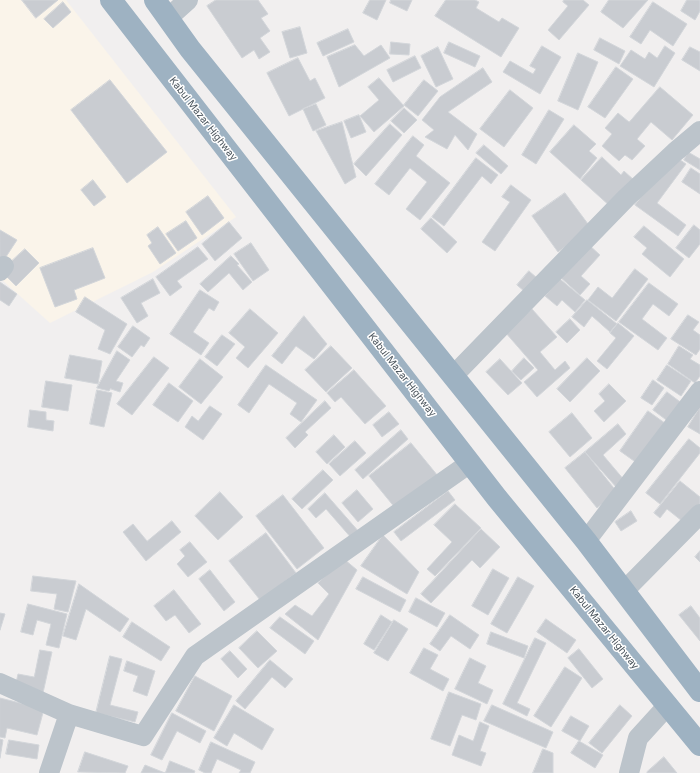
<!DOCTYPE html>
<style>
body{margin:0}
canvas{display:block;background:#f1efef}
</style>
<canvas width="700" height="773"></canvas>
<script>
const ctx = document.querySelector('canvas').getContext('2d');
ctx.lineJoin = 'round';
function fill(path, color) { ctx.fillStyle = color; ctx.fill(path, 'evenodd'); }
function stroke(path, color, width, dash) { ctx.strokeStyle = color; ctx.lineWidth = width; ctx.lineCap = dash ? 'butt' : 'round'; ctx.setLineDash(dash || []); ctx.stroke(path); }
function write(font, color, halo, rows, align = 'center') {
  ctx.font = font + ' Inter,sans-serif'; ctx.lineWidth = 3; ctx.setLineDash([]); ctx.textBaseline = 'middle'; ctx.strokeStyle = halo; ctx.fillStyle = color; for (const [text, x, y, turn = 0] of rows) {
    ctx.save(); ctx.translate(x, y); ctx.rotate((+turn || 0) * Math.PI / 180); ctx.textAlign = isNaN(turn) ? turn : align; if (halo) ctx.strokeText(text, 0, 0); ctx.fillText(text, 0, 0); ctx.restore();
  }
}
fill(new Path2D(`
 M0,0h66l170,217 -83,55 -103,51 -50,-45z`), '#faf4ea');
const building = new Path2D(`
 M22,0h36l-22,18z
 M216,0h42l10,14 -7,4 9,13 -10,7 10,14 -11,7 -5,-9 -12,8 -35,-52z
 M370,0h16l-9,20 -14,-7z
 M391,0h21l-5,11 -17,-8z
 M446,0h29l4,2 -3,6 23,14 3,-4 17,10 -18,29 -66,-41z
 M564,0h19l6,5 -30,35 -11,-10 20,-24 -5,-4z
 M609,0h39l-25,28 -22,-16z
 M687,0h13v11l-5,9 -14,-9z
 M63,2l8,10 -18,16 -9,-9z
 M653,2l34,22 -14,22 -23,-16 -9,14 -11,-7z
 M300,27l7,26 -17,5 -8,-26z
 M348,29l6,13 -31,14 -6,-13z
 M600,38l25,13 -6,13 -25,-14z
 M391,42l19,2 -1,11 -19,-1z
 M449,42l31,14 -5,11 -31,-14z
 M355,45l9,11 17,-11 9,13 -51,29 -12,-30z
 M542,46l19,11 -21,37 -37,-22 7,-11 23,13 3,-5 -6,-3z
 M665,46l10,7 -21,34 -34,-21 11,-16 14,9 4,-7 8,6z
 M438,47l15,32 -17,8 -15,-31z
 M690,47l10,5v19l-18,-11z
 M578,53l20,9 -20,48 -20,-9z
 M415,56l6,12 -28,14 -6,-12z
 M298,58l12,23 5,-3 10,20 -36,18 -22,-43z
 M616,67l17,12 -28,39 -17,-11z
 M483,68l9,14 -44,30 29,22 -9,16 -13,-15 -8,14 -22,-12 9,-7 -12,-10 18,-23z
 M379,78l25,28 -30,26 -14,-16 19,-16 -11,-13z
 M110,80l57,72 -40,31 -56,-73z
 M424,80l14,11 -20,25 -14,-11z
 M660,87l33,28 -21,25 -21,-18 -14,17 8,7 -13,14 -7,-5 -6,6 -17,-15 10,-12 -7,-6 13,-15 11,9z
 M510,90l23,18 -29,39 -24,-18z
 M316,104l10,21 -13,6 -10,-22z
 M404,108l13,12 -13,13 -13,-12z
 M549,110l15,9 -28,45 -14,-9z
 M359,115l7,17 -15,6 -7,-17z
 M342,122l14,55 -11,7 -29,-53z
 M390,124l12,11 -36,41 -12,-12z
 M574,125l22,19 -7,7 8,7 -17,21 -30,-27z
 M413,136l11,9 -8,11 34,27 -30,37 -14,-11 21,-27 -17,-14 -21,27 -14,-11z
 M484,145l24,21 -7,8 -25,-21z
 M688,152l12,7v11l-16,-10z
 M673,155l13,9 -29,39 29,22 -8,11 -43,-31z
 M602,157l19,18 3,-4 11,10 -24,26 -30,-27z
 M476,158l22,17 -7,9 -9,-8 -38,50 -12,-9z
 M691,168l9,6v20l-18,-12z
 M93,180l13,17 -12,9 -13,-16z
 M511,185l20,15 -36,51 -13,-9 28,-40 -8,-5z
 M565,193l26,35 -33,24 -26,-36z
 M208,196l16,22 -22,17 -16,-23z
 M431,218l26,24 -10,11 -26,-24z
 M186,221l11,17 -19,13 -12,-17z
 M229,222l13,16 -27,23 -13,-17z
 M694,225l6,5v14l-11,14 -13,-10z
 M644,226l40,33 -14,18 -28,-23 5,-6 -13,-11z
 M158,227l18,26 -16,11 -12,-18 4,-3 -5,-8z
 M0,230l17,10 -17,26z
 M251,243l18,27 -16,11 -19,-27z
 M588,244l12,11 -19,21 9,8 -10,11 -21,-19z
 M198,247l10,12 -31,22 5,6 -12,9 -14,-19z
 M93,248l12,30 -31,12 3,9 -22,8 -15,-39z
 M25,249l14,14 -23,23 -15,-15z
 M231,256l8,8 -2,1 15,17 -9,8 -14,-17 -21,19 -8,-8z
 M635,269l13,10 -32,42 -28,-21 10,-13 14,11z
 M529,271l8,7 -12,14 -8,-7z
 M153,279l7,14 -19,10 7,13 -11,7 -16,-25z
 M560,279l25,21 -10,12 -13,-12 -5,6 -12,-10z
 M0,282l17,12 -8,12 -9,-6z
 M649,283l29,21 -9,12 -16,-12 -11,15 25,19 -9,12 -39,-28z
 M200,290l19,12 -5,9 -5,-3 -16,24 16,11 -8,12 -31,-21z
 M85,297l42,27 -17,30 -12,-5 7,-19 -29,-18z
 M587,300l30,24 -7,8 -18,-16 -8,11 -12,-10z
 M250,309l28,24 -30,35 -12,-10 9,-11 -16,-14z
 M532,309l25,28 -17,15 15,18 10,-9 5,7 -33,29 -13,-15 14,-12 -33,-38z
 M688,315l11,7 -6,8 7,5v14l-4,6 -25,-16z
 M304,316l23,28 -13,15 -18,-13 -14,18 -10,-8z
 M570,319l10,11 -13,13 -11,-11z
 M618,323l16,13 -27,33 -10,-8 19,-23 -6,-5z
 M133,326l17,12 -6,9 -3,-2 -9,12 -14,-10z
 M222,335l13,9 -18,22 -12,-9z
 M331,346l21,22 -26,24 -21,-22z
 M679,346l14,9 -3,4 10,6v11l-5,7 -27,-19z
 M117,351l13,9 -14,21 7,2 -3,9 -9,-3v-1l-2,3 -12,-3z
 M70,355l32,6 -4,23 -33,-6z
 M154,357l15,11 -37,47 -15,-11z
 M524,358l10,10 -13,12 -9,-9z
 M587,358l13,13 -30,31 -13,-13z
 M200,359l23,18 -22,27 -22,-17z
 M500,359l22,24 -14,12 -22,-23z
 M266,365l51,35 -16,22 -11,-8 7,-11 -28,-19 -20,29 -11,-8z
 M667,365l24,16 -10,15 -24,-16z
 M354,370l32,36 -21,18 -24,-27 -6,5 -8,-9z
 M653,380l11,8 -12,17 -11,-7z
 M46,381l26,4 -4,26 -26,-4z
 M169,383l24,18 -15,21 -25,-17z
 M609,384l17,17 -22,21 -10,-11 11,-10 -6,-7z
 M97,390l15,3 -8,34 -14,-3z
 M667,392l16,12 -14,18 -16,-12z
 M325,401l6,7 -26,24 3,3 -13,13 -9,-10z
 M210,406l12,8 -19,26 -18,-13 7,-11 6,5z
 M700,407v27l-12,-7z
 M30,410l16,2v8l8,1 -1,10 -25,-4z
 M648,411l21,15 -28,40 -21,-15z
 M389,412l10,12 -17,13 -9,-12z
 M572,413l20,25 -22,19 -21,-25z
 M618,424l8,10 -23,21 22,26 -8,7 -32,-36z
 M401,430l7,9 -45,40 -8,-9z
 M334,435l11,12 -18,17 -11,-12z
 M689,439l11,9v5l-40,51 -14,-11z
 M355,441l11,12 -26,23 -11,-12z
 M411,443l27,33 -42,33 -27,-33z
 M585,452l32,40 -20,16 -32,-40z
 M323,470l10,10 -31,29 -10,-10z
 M680,481l20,16v12l-13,16 -20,-16 -7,9 -6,-5z
 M357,490l16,19 -15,13 -16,-19z
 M448,491l7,9 -54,41 -7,-9z
 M220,492l23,25 -25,23 -23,-24z
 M325,493l35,40 -7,7 -27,-31 -10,9 -8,-9z
 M283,495l41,53 -27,21 -41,-53z
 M455,504l26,24 -46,48 -8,-7 25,-27 -18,-17z
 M631,511l6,10 -16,10 -6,-9z
 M172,521l9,11 -35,29 -23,-29 10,-8 14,17z
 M481,529l19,18 -20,21 -8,-8 -41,43 -10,-9z
 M266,533l30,40 -36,27 -31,-39z
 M383,535l36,37 -12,22 -46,-28z
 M190,542l17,20 -19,15 -11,-13 8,-8 -5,-6z
 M700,551v11l-5,-5z
 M344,559l13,11 -39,70 -33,-26 10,-9 17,11 17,-22 -11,-11z
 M493,569l16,9 -21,37 -16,-9z
 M210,570l25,32 -11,9 -25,-32z
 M33,576l43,5 -8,31 -14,-3 3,-15 -26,-3z
 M363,577l43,23 -6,12 -44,-23z
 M518,577l16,9 -27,47 -16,-9z
 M79,584l50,35 -9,13 -34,-23 -10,31 -13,-4z
 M174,590l27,34 -12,9 -14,-18 -9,6 -12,-15z
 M416,598l29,15 -8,14 -28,-15z
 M28,604l39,10 -8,34 -13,-3 5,-21 -14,-4 -4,15 -12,-3z
 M691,606l9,12v23l-21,-26z
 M0,613l5,1 -5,16z
 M381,615l11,7 -18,28 -10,-6z
 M450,615l29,20 -9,14 -19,-13 -11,15 -10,-7z
 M280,617l34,24 -9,13 -35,-26z
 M546,619l30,21 -9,13 -30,-21z
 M394,620l14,9 -20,32 -14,-8z
 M132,622l38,25 -9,14 -38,-24z
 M257,631l20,20 -19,17 -19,-20z
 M491,632l37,14 -4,12 -37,-14z
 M535,638l11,5 -29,60 13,6 -3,7 -24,-12z
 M424,648l14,7 -8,14 19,10 -6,12 -33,-18z
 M579,649l24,30 -11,9 -24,-30z
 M40,650l12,2 -9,41 -28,-6 3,-13 16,3z
 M230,651l17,18 -9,9 -17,-19z
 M110,656l12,3 -12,46 28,7 -3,10 -39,-9z
 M470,658l16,8 -8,17 15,7 -6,14 -32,-15z
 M270,660l23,19 -8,9 -13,-11 -27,32 -9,-8z
 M127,661l28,10 -8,25 -14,-5 5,-15 -14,-5z
 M565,667l17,11 -31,49 -17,-11z
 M195,676l37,20 -18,35 -38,-20z
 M449,692l32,12 -5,16 -14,-5 -12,31 -19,-7z
 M0,698l44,11 -7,26 -30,-7 -2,10 -5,-1z
 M234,705l40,24 -12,21 -28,-17 -7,13 -13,-8z
 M492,705l61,27 -7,16 -62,-27z
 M620,705l12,11 -30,37 -13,-10z
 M172,713l34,18 -6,12 -23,-12 -15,29 -11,-5z
 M571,716l18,10 -9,15 -18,-10z
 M480,722l9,4 -9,25 6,2 -5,13 -29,-11 7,-20 14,6z
 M0,739l3,1 -3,18z
 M9,740l30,5 -2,14 -31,-5z
 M579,741l24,14 -8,13 -24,-15z
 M211,742l44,20 -5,11h-11l2,-3 -24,-11 -6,14h-6l-6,-3z
 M543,749l10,4v20h-20z
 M85,752l43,14 -3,7 -47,-1z
 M664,757l13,16h-30v-1z
 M170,761l25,10 -1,2h-53l4,-8 20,8z`);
fill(building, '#c9ccd1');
stroke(building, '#d3d6da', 1);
stroke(new Path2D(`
 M168,18l20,-18
 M0,271l4,-5
 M453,376l173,-178 49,-46 25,-21
 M586,541l114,-150
 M624,591l76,-77
 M0,683l69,31 74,22 52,-80 275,-193
 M49,773l20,-59
 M629,773l9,-35 30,-33`), '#bcc4cb', 20);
stroke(new Path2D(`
 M111,0l386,498 203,247
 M155,0l35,49 396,492 114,150`), '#9eb2c2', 22);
write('10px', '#49535b', '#fff', [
 ["Kabul Mazar Highway",203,119,52],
 ["Kabul Mazar Highway",402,375,52],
 ["Kabul Mazar Highway",604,628,51]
]);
</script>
